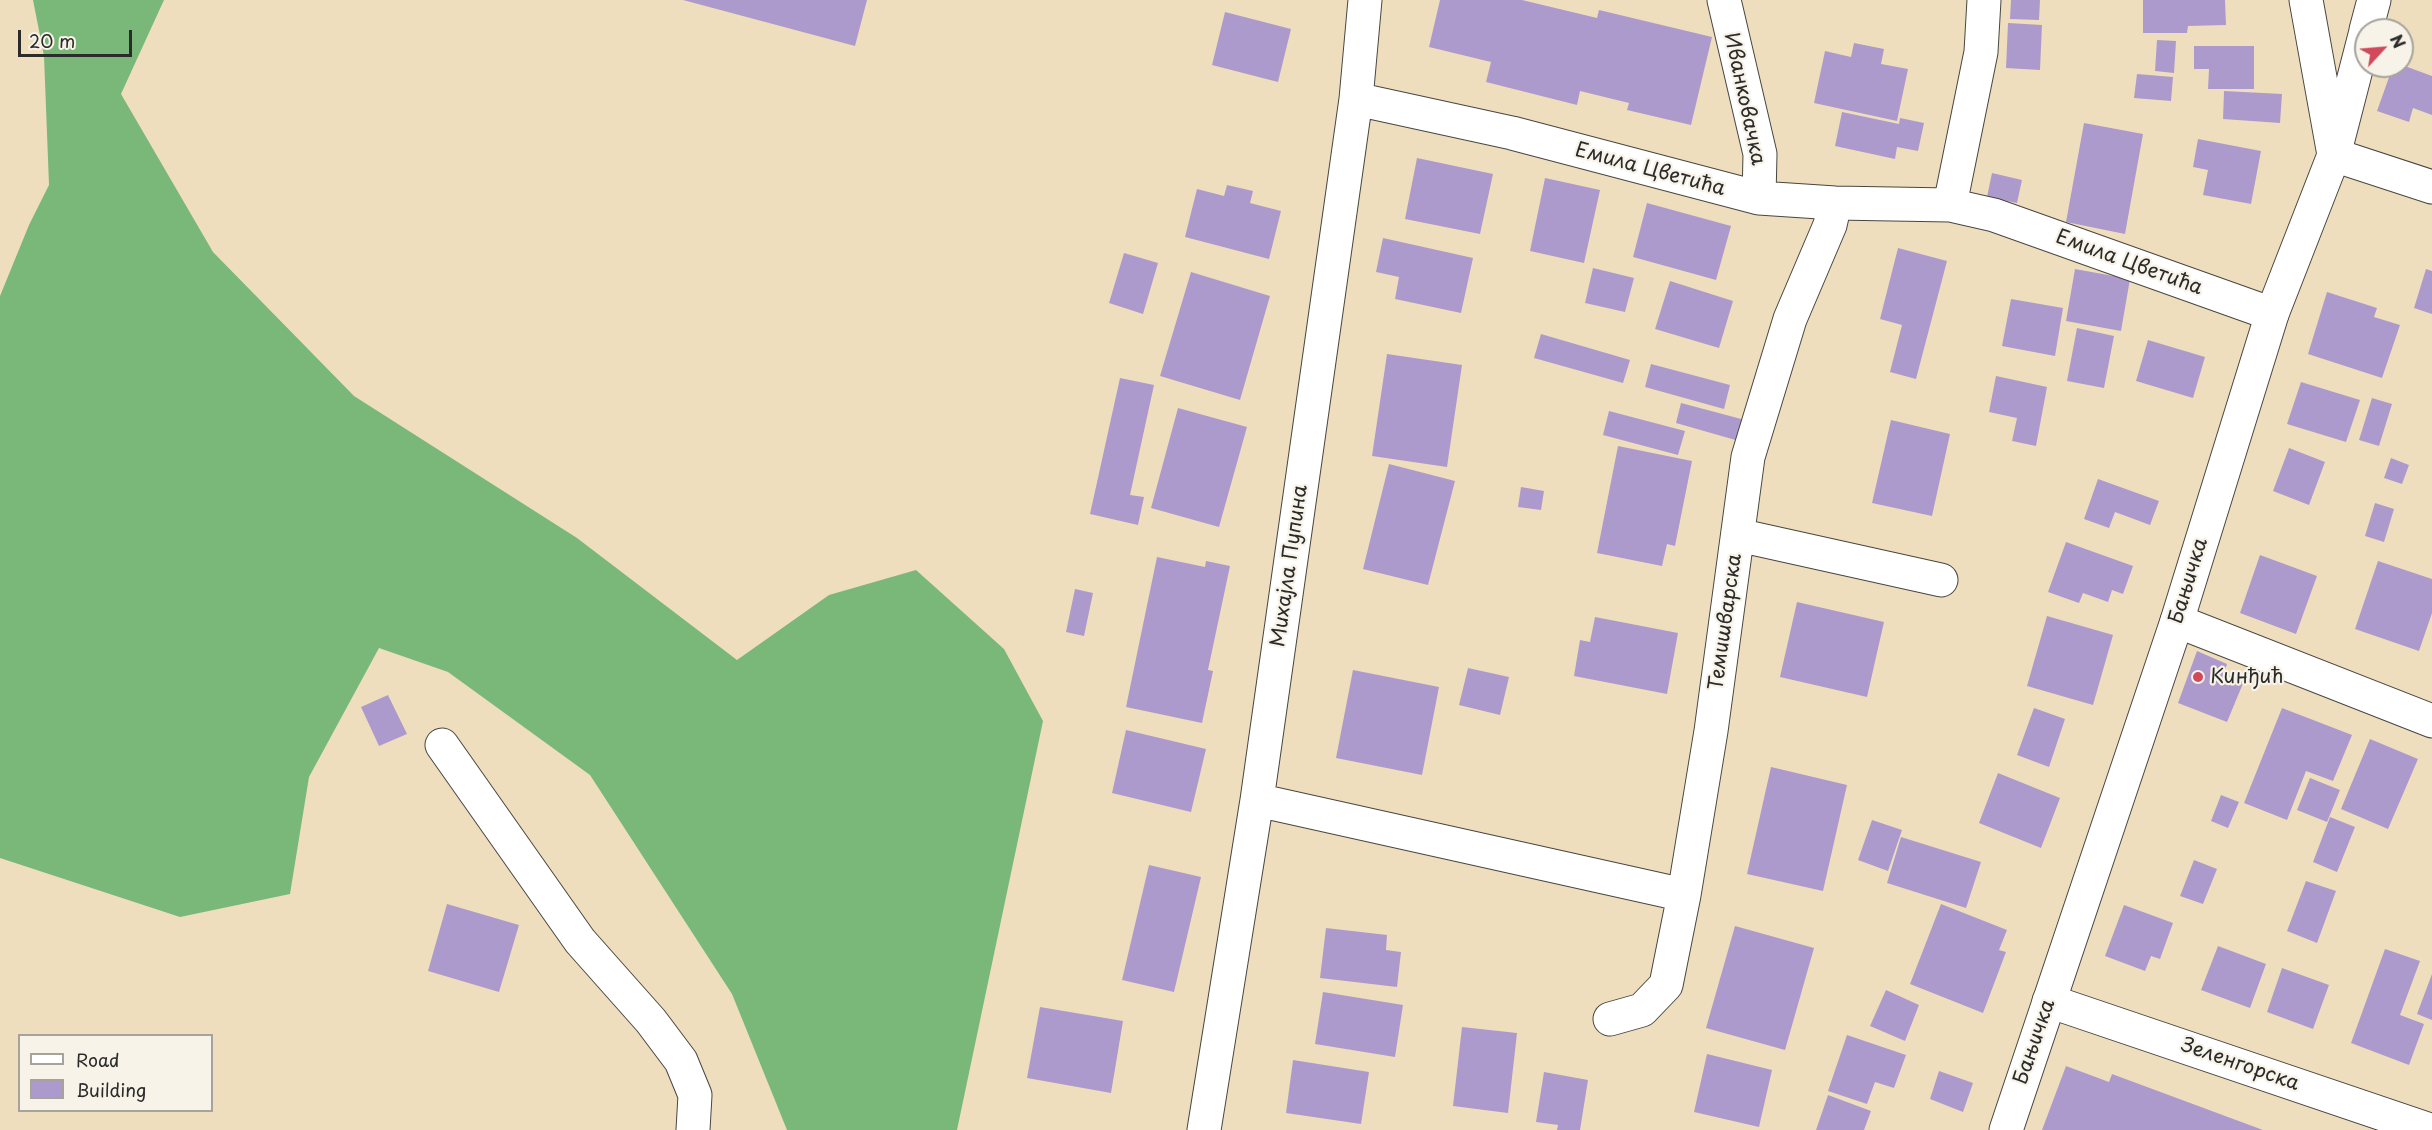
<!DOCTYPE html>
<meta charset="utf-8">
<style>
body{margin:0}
#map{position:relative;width:2432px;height:1130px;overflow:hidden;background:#efdebd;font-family:"Playpen Sans",sans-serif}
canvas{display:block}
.legend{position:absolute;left:18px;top:1034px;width:195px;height:78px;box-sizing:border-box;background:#f7f3e8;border:2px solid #a5a39c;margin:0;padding:8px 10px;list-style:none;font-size:18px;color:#2b2b2b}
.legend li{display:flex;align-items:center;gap:12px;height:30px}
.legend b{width:30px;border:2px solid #a5a39c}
.north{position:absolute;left:2354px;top:18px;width:60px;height:60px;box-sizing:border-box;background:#f7f3e8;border:2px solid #a5a39c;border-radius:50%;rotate:64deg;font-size:16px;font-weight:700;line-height:24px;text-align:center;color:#2b2b2b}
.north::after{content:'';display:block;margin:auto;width:21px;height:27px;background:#d1495b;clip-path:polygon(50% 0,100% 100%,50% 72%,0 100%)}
.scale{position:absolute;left:18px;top:30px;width:114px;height:27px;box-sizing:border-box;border:3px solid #2b2b2b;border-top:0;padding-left:8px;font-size:18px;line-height:21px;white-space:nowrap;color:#2b2b2b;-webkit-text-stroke:4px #f7f3e8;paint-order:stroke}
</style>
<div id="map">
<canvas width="2432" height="1130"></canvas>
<ul class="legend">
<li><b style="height:8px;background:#fff"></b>Road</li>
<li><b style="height:16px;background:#ad9acc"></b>Building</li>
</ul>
<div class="north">N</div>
<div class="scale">20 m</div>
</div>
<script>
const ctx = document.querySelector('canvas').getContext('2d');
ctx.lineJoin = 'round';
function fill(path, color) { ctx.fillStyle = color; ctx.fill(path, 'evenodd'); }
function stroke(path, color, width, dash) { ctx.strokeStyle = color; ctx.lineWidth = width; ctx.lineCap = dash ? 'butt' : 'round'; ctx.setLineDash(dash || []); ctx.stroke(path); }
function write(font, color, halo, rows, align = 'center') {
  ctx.font = font + ' "Playpen Sans",sans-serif'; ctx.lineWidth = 4.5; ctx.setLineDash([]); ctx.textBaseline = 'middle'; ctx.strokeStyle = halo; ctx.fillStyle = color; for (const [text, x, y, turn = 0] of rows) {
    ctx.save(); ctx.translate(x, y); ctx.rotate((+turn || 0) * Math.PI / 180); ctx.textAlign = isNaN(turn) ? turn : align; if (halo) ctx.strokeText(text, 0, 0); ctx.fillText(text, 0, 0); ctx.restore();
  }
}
fill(new Path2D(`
 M33,0h131l-43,94 92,158 141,144 223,142 160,122 92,-65 87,-25 88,79 39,72 -86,409h-170l-55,-136 -142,-219 -142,-103 -69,-24 -70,129 -19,117 -110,23 -180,-59v-562l29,-71 20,-40 -5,-129z`), '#7ab87a');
fill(new Path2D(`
 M683,0h184l-12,46z
 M1440,0h82l75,18 2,-8 113,27 -21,88 -64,-15 2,-7 -49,-12 -3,14 -91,-23 5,-20 -62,-15z
 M2011,0h29l-1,20 -29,-1z
 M2143,0h82l1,25 -38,1 -1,7h-44z
 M1225,12l66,17 -13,53 -66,-17z
 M2008,23l34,2 -2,45 -34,-2z
 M2157,40l19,1 -2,32 -19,-2z
 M1854,43l30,6 -3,15 27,5 -11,52 -83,-18 11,-52 26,6z
 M2194,46h60v43h-46l1,-20h-15z
 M2402,65l30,11v39l-19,-7 -4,14 -32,-11 16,-45z
 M2137,74l36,3 -2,24 -37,-3z
 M2224,91l58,3 -2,29 -57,-4z
 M1842,112l57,12 1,-6 24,5 -6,28 -21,-4 -2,12 -60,-13z
 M2084,123l59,11 -18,100 -59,-12z
 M2198,139l63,12 -10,53 -48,-9 5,-25 -15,-3z
 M1417,158l76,16 -13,60 -75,-15z
 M1992,173l30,7 -5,23 -30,-6z
 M1545,178l55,12 -16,73 -54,-12z
 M1227,185l26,6 -3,12 31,8 -12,48 -84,-22 12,-48 27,7z
 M1647,203l84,23 -15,54 -83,-23z
 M1383,238l90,20 -12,55 -66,-14 4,-22 -23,-5z
 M1898,248l49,13 -31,118 -26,-7 12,-47 -22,-6z
 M1124,253l34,10 -15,51 -34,-11z
 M1593,268l41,10 -9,34 -40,-9z
 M2075,269l55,10 -9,52 -55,-10z
 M2426,269l6,2v43l-18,-6z
 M1191,272l79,24 -30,104 -80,-24z
 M1670,281l63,20 -14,47 -64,-19z
 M2327,292l50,16 -3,9 26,8 -18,53 -74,-24z
 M2011,299l52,9 -8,48 -53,-10z
 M2077,328l37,8 -10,52 -37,-7z
 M1541,334l89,26 -7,23 -89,-25z
 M2148,340l57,17 -12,41 -57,-17z
 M1387,354l75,11 -15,102 -75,-11z
 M1651,364l79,21 -6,24 -79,-22z
 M1996,376l51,11 -11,59 -24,-5 5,-23 -28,-6z
 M1120,378l34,7 -24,110 14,2 -6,28 -48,-11z
 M2301,382l59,18 -14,42 -59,-18z
 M2372,398l20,6 -13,42 -20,-6z
 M1681,403l64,17 -6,21 -63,-18z
 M1178,408l69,19 -28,100 -68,-19z
 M1609,411l76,20 -7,24 -75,-20z
 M1891,420l59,14 -18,82 -60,-13z
 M1618,446l74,15 -17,85 -8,-2 -5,22 -65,-13z
 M2289,448l36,14 -16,43 -36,-14z
 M2391,458l18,7 -7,19 -18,-6z
 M1389,464l66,17 -27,104 -65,-16z
 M2098,479l61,22 -9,24 -35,-13 -6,16 -25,-9z
 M1521,487l23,4 -3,19 -23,-3z
 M2375,503l19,6 -10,33 -19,-6z
 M2066,542l67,24 -10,28 -11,-4 -4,12 -25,-9 -4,10 -31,-11z
 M2260,555l57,21 -21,58 -56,-21z
 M1157,557l48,10 1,-6 24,5 -22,104 5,1 -11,52 -76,-16z
 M2378,561l54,18v34l-13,38 -64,-22z
 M1075,589l18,4 -9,43 -18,-4z
 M1797,602l87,20 -17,75 -87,-20z
 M2047,616l66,19 -20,70 -66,-19z
 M1595,617l83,16 -11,61 -93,-18 6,-36 10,2z
 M2197,651l30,13 -3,9 20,8 -17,41 -49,-19z
 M1468,668l41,9 -9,38 -41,-10z
 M1353,670l86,17 -17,88 -86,-17z
 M388,695l19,39 -28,12 -18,-39z
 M2034,708l31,11 -16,48 -32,-12z
 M2282,708l70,27 -19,46 -27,-10 -19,49 -43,-17z
 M1126,730l80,19 -15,63 -79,-19z
 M2370,739l48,20 -30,70 -47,-20z
 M1771,767l76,18 -24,106 -76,-17z
 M1998,773l62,25 -19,50 -62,-25z
 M2310,778l30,12 -13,32 -30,-12z
 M2221,795l18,7 -11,26 -17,-7z
 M2330,817l25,10 -18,45 -24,-10z
 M1872,820l30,10 -14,41 -30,-11z
 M1901,837l80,25 -15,46 -79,-25z
 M2194,860l23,9 -14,35 -23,-8z
 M1149,865l52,12 -27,115 -52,-12z
 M2306,881l30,10 -19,52 -30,-12z
 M447,904l72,21 -20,67 -71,-21z
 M1941,904l66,26 -8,20 7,2 -23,61 -73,-29z
 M2124,905l49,18 -13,36 -9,-3 -6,15 -40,-15z
 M1735,926l79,22 -29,102 -79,-22z
 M1326,928l61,7 -1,15 15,2 -4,35 -77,-9z
 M2218,946l48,18 -16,44 -49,-18z
 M2385,949l35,12 -20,54 24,9 -15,41 -58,-22z
 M2282,968l47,17 -16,44 -46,-17z
 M2432,974v46l-15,-6z
 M1886,990l33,15 -14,36 -35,-15z
 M1323,992l80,13 -8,52 -80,-13z
 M1040,1007l83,14 -12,72 -84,-15z
 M1462,1027l55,6 -9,80 -55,-7z
 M1847,1035l59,20 -12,33 -19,-6 -8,22 -39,-13z
 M1707,1054l65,16 -13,57 -65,-15z
 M1293,1060l76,12 -8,52 -75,-11z
 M2066,1066l43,16 3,-8 151,56h-221z
 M1939,1071l34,12 -10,29 -33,-13z
 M1544,1072l44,8 -8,50h-23l1,-5 -22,-3z
 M1828,1095l43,16 -7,19h-48z`), '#ad9acc');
const street = new Path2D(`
 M1724,0l36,154 -1,44
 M2306,0l28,155 98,32
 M1356,99l156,34 247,65 76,5 115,2 44,10 278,99
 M1950,205l31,-153 3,-52
 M1738,535l203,45
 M2177,621l255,100
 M442,745l138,196 71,80 30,40 14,34 -2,35
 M1257,800l427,95
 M2049,1001l381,129
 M1610,1019l32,-9 24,-25 18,-90 27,-164 37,-274 42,-138 40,-94 5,-22
 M1204,1130l53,-330 99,-701 9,-99`);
const secondary = new Path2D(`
 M2366,30l8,-30
 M2006,1130l171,-509 95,-307 62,-159 32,-124`);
stroke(street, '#484641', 35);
stroke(secondary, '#484641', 35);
stroke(street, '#fff', 33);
stroke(secondary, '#fff', 33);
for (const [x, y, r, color] of [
 [2198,677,6,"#d1495b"]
]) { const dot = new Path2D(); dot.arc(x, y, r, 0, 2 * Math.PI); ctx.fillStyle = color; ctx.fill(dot); stroke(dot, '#f7f3e8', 2); }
write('20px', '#2b2b2b', '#f7f3e8', [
 ["Иванковачка",1744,99,78],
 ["Емила Цветића",1650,170,15],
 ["Емила Цветића",2129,263,20],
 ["Михајла Пупина",1290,566,-82],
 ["Бањичка",2189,581,-73],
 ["Темишварска",1726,622,-82],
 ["Бањичка",2035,1042,-71],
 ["Зеленгорска",2240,1065,19]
]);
write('20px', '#2b2b2b', '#f7f3e8', [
 ["Кинђић",2210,677]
], 'left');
</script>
